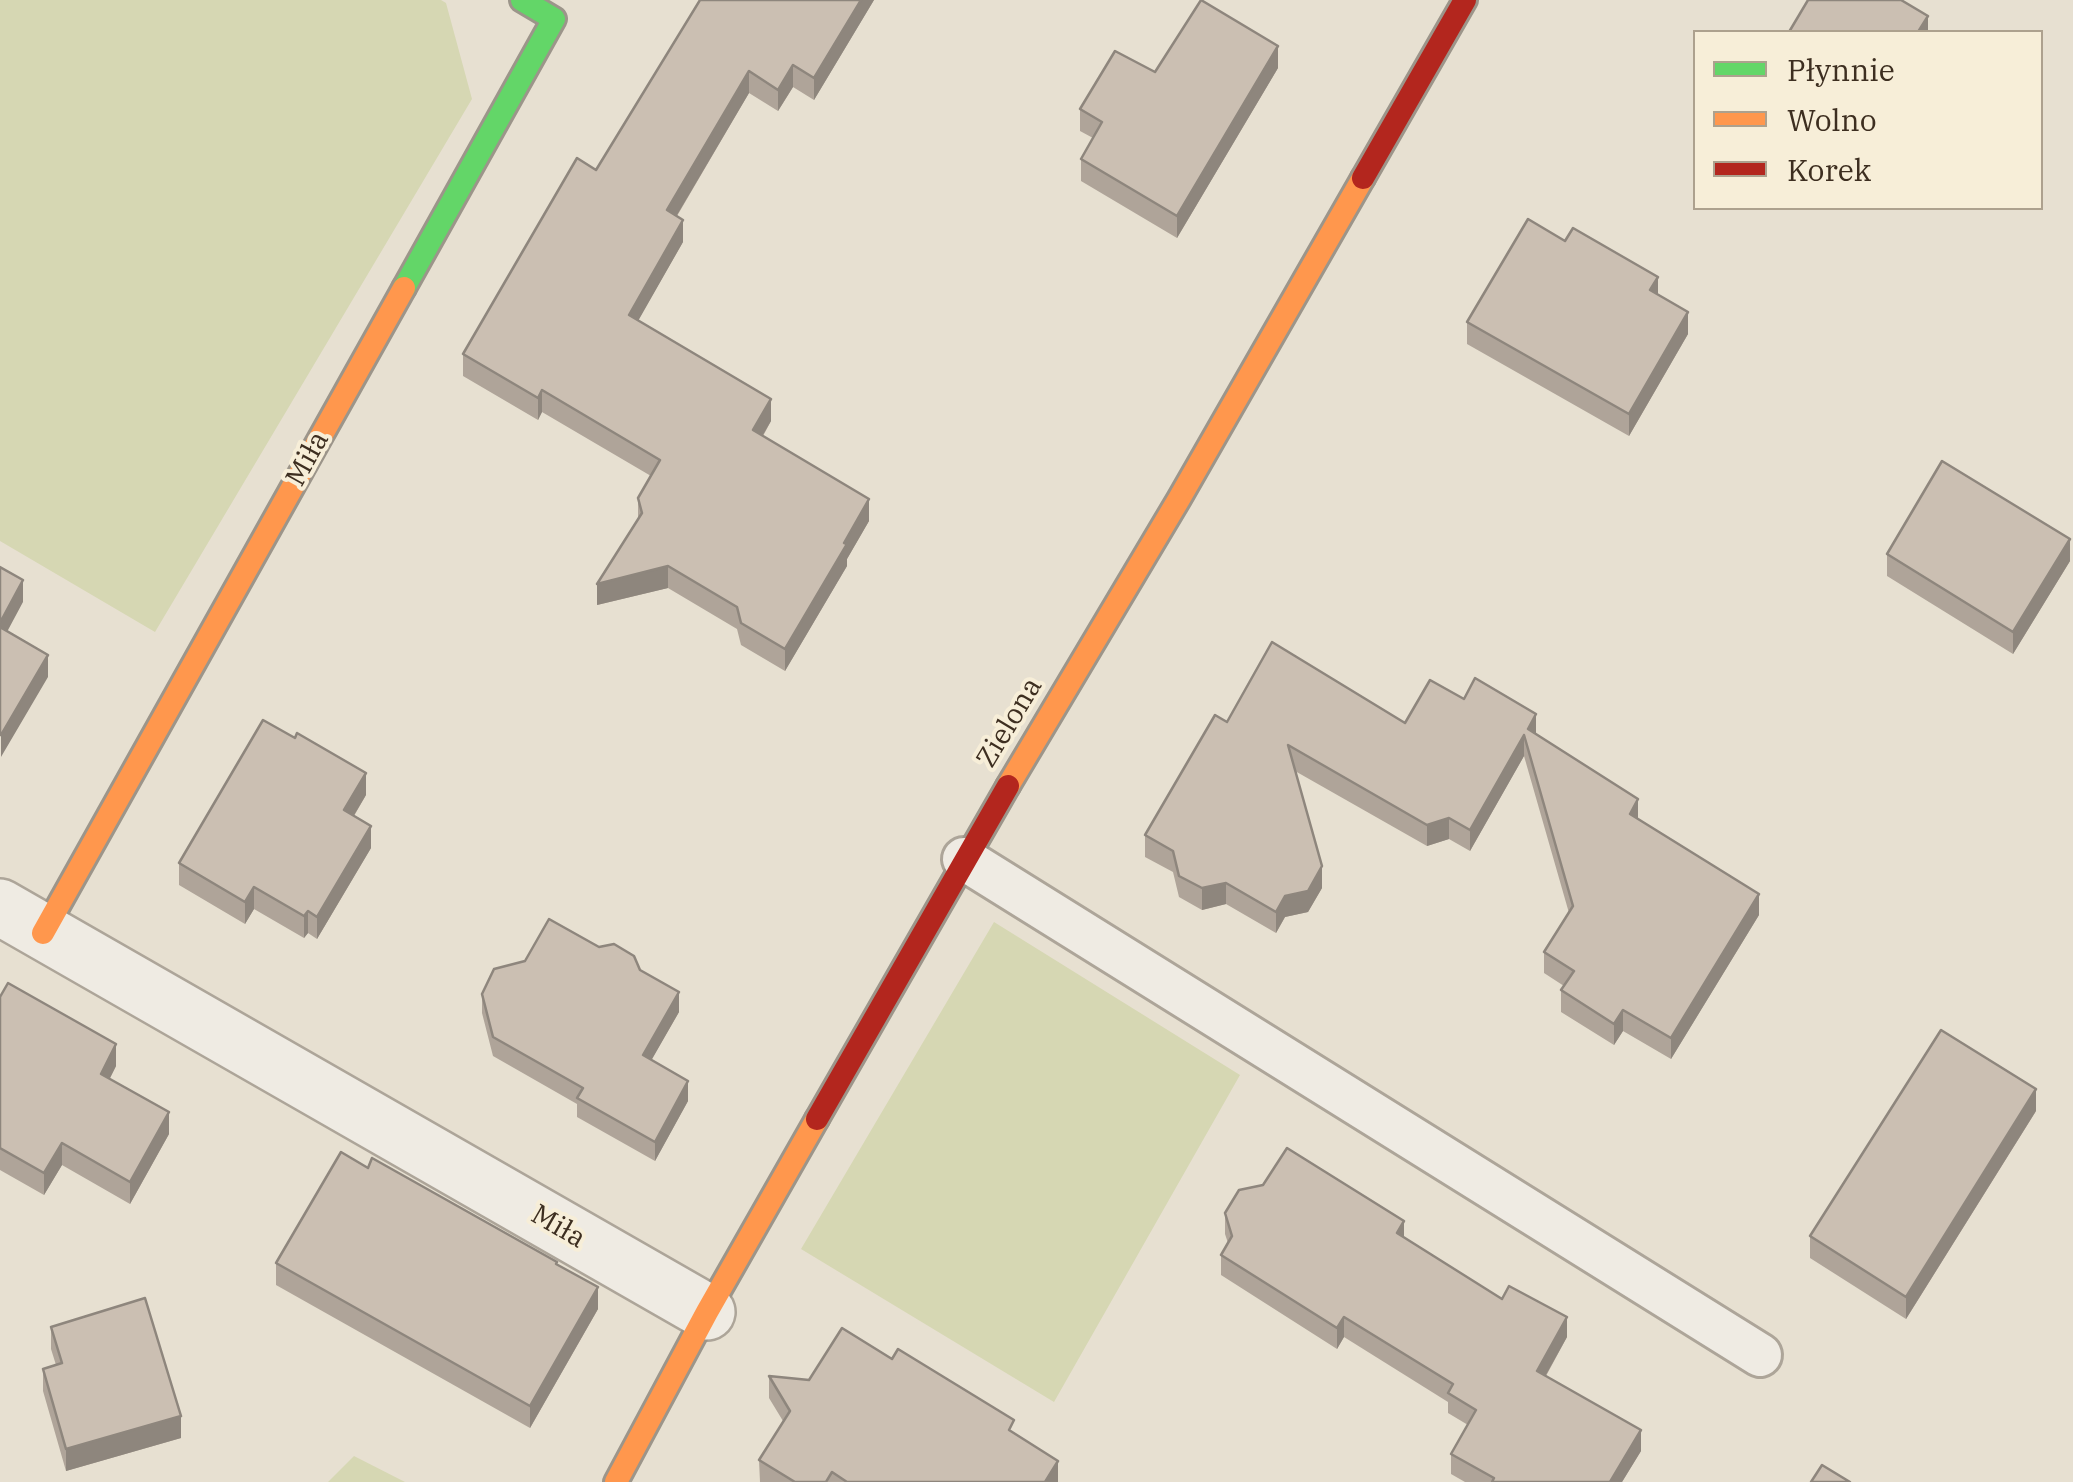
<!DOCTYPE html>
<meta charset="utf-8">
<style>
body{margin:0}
#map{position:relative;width:2073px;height:1482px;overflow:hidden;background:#e7e0d1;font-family:"IBM Plex Serif",serif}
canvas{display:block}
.legend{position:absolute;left:1693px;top:30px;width:350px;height:180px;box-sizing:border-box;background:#f7eed8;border:2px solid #ada18e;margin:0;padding:12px 18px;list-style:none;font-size:30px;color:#3d2e20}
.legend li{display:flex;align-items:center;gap:20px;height:50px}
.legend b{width:50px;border:2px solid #ada18e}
</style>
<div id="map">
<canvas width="2073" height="1482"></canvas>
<ul class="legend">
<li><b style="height:12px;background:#63d668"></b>Płynnie</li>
<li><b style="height:12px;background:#ff974d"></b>Wolno</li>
<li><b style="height:12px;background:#b3261e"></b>Korek</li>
</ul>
</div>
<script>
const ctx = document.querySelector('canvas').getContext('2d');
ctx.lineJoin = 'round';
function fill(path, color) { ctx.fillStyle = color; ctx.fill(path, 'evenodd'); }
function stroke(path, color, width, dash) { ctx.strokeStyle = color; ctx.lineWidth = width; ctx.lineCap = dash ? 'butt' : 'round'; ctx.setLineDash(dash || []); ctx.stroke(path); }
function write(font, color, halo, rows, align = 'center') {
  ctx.font = font + ' "IBM Plex Serif",serif'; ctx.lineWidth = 8; ctx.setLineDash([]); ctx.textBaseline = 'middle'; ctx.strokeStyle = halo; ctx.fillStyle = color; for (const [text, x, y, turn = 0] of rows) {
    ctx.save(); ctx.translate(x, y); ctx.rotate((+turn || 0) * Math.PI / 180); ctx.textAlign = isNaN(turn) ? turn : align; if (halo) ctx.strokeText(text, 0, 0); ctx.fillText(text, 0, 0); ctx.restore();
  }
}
fill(new Path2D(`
 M0,0h441l5,3 26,96 -317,533 -155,-91z
 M994,922l246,153 -186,327 -253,-153z
 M354,1456l51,26h-77z`), '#d6d7b3');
const lane = new Path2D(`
 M964,859l796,496`);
const street = new Path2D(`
 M0,907l707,405`);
const fast = new Path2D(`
 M404,288l150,-269 -32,-19`);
const slow = new Path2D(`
 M1008,786l171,-287 184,-321
 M43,933l361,-645
 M616,1482l91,-170 110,-193`);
const jam = new Path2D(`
 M1363,178l102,-178
 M817,1119l191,-333`);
stroke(lane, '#ada599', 48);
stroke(street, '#ada599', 60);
stroke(fast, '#9c958a', 28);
stroke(slow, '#9c958a', 28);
stroke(jam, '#9c958a', 28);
stroke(lane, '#efebe3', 42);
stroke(street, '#efebe3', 55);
stroke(fast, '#63d668', 22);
stroke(slow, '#ff974d', 22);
stroke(jam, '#b3261e', 22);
fill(new Path2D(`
 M700,0h174l-60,100 -21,-13 -15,24 -29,-18 -72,123 6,26 -45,78 133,101 -8,15 106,85 -22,38v7l-62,105 -44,-26 -4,-16 -69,-41 -71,17 41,-86v-21l13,-22 -109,-64 -4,8 -75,-44v-22l133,-184z
 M1278,68l-101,170 -96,-57v-22l12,-21 -13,-7v-22l75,-37z
 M1658,294l30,40 -59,102 -162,-92v-22z
 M1887,554l183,7 -57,93 -126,-78z
 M1464,699l72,35 102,85 121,96 -88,144 -48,-28 -9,14 -53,-33v-22l3,-4 -20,-13v-21l25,-39 -45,-157 -54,95 -21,-12 -22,7 -132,-75 27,117 -14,24 -23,5 -9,16 -50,-29 -24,6 -23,-13 -6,-25 -28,-15v-22l82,-113 178,1z
 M366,795l-12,21 17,32 -54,91 -9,-6 -4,5 -50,-29 -9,15 -66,-39v-22z
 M599,947l41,23 39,42 -28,48 37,41 -33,60 -78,-44v-13l-84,-48 -11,-43v-19z
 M0,997l116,69 -6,12 59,56 -39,70 -68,-39 -18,30 -44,-25z
 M2036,1111l-130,208 -96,-61v-22z
 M368,1168l189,96 41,45 -68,119 -254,-143v-22z
 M1225,1213l179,24 98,62 65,38 -21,39 95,75 -19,31h-157l-14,-8v-20l17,-29 -20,-12v-11l-104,-65 -7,12 -116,-74v-20l7,-12 -3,-9z
 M51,1327l130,111 -115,33 -23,-80v-22l13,-4 -5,-16z
 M769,1376l245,57 44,49h-298l-1,-22 24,-39 -14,-23z`), '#afa499');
fill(new Path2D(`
 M861,0h13l-60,100v-22z
 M1928,16v16h-10z
 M1278,46v22l-101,170v-22z
 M793,65v22l-15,24v-21z
 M749,71v22l-82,139v-22z
 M683,220v22l-54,95v-22z
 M1658,277v22l-8,-9z
 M1688,312v22l-59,102v-22z
 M542,390v22l-4,8v-22z
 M771,399v22l-18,31v-22z
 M869,499v22l-22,38v7l-62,105v-22z
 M2070,539v22l-57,93v-22z
 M668,566v22l-71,17v-21z
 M23,580v22l-23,43v-22z
 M48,655v22l-47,80v-22z
 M1536,714v21l-8,-6z
 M1524,735v21l-54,95v-21z
 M366,773v22l-22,37v-22z
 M1638,799v21l-8,-6z
 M1449,818v21l-22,7v-21z
 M371,826v22l-54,91v-22z
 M1322,866v22l-14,24 -23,5 -9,16v-21l9,-16z
 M1226,883v21l-24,6v-22z
 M254,887v22l-9,15v-22z
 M1759,894v21l-88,144v-21z
 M308,911v22l-4,5v-22z
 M679,992v20l-36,63v-20z
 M1623,1010v21l-9,14v-21z
 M116,1044v22l-15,30v-22z
 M688,1081v20l-33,60v-19z
 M2036,1089v22l-130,208v-22z
 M169,1112v22l-39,70v-22z
 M62,1143v22l-18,30v-22z
 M1404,1221v20l-7,-8z
 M598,1287v22l-68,119v-22z
 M1344,1317v20l-7,12v-21z
 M1567,1317v20l-30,54v-20z
 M181,1416v22l-115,33v-22z
 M1641,1430v21l-19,31h-12z
 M1058,1461v21h-13z`), '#8e867d');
const building = new Path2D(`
 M700,0h161l-47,78 -21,-13 -15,25 -29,-19 -82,139 16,10 -54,95 142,84 -18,31 116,69 -25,44 3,1 -62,105 -44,-26 -4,-16 -69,-41 -71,18 45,-71 -4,-15 22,-38 -118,-70 -4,8 -75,-44 114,-196 19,12z
 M1201,0l77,46 -101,170 -96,-57 21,-37 -22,-13 35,-58 40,21z
 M1808,0h93l27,16 -10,16h-129z
 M1528,219l37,22 8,-13 85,49 -8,13 38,22 -59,102 -162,-92z
 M1942,461l128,78 -57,93 -126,-78z
 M0,567l23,13 -23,43z
 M0,627l48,28 -47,80h-1z
 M1272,642l133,81 25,-43 34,19 11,-21 61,36 -8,15 110,70 -8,15 129,80 -88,144 -48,-28 -9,14 -53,-34 13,-19 -30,-19 29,-46 -49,-171 -54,95 -21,-12 -22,7 -139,-80 34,121 -14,25 -23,5 -9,16 -50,-29 -24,5 -23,-12 -6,-25 -28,-16 70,-120 12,7z
 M263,720l32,18 2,-5 69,40 -22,37 27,16 -54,91 -9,-6 -4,5 -50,-29 -9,15 -66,-39z
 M549,919l50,28 15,-3 20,12 6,14 39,22 -36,63 45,26 -33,61 -78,-44 6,-10 -90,-51 -11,-43 12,-25 31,-8z
 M8,983l108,61 -15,30 68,38 -39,70 -68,-39 -18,30 -44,-25v-151z
 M1941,1030l95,59 -130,208 -96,-61z
 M1287,1148l117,73 -7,12 105,66 7,-13 58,31 -30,54 104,59 -31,52h-118l2,-4 -43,-24 25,-44 -28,-17 5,-9 -109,-67 -7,11 -116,-73 11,-19 -7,-23 14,-23 24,-5z
 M341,1152l27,16 4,-10 185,104 -1,2 42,23 -68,119 -254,-143z
 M145,1298l36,118 -115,33 -23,-80 19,-6 -11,-36z
 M842,1328l50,31 6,-10 116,71 -5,10 49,31 -13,21h-198l-15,-10 -6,10h-31l-36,-22 31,-49 -21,-35 40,4z
 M1822,1465l28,17h-39z`);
fill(building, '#cbbfb2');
stroke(building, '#8e867d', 2.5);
write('28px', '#3d2e20', '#f7eed8', [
 ["Miła",308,459,-61],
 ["Zielona",1010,723,-59],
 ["Miła",558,1227,30]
]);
</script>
